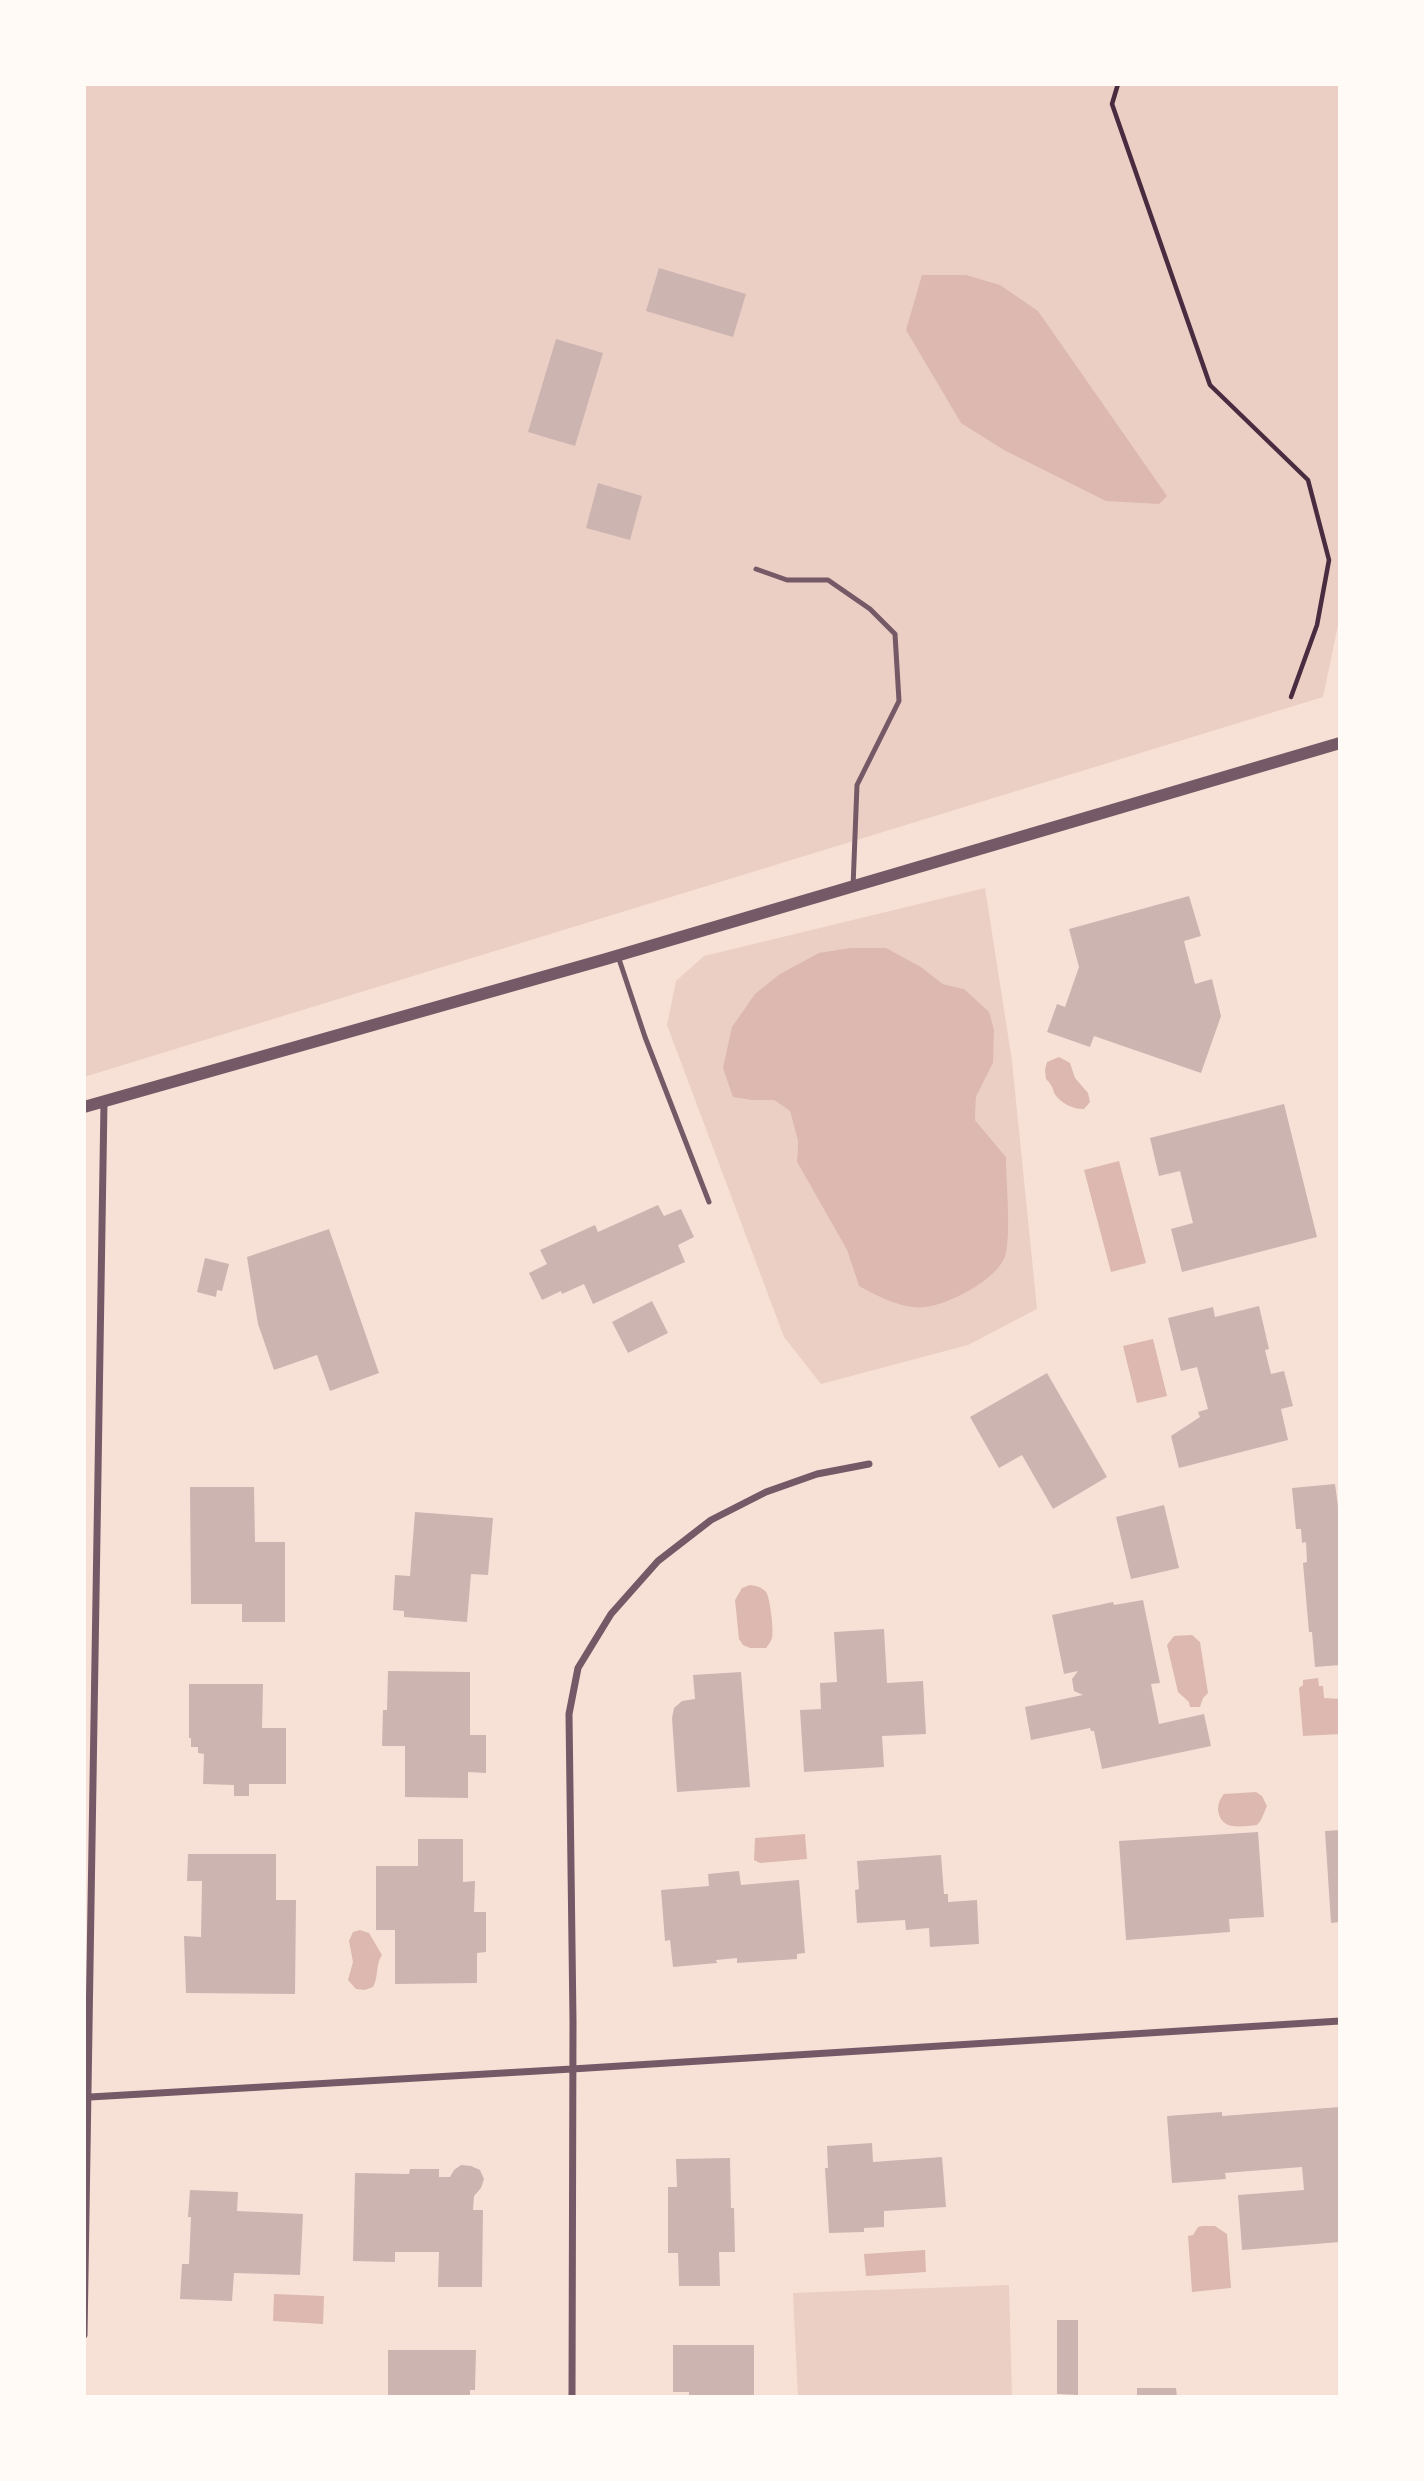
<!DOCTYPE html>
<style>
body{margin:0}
#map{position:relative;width:1424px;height:2481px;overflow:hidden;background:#f7e1d7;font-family:"Noto Sans",sans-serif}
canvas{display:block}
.frame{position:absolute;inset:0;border:86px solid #fffaf5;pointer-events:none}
</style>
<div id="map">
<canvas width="1424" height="2481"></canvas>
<div class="frame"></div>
</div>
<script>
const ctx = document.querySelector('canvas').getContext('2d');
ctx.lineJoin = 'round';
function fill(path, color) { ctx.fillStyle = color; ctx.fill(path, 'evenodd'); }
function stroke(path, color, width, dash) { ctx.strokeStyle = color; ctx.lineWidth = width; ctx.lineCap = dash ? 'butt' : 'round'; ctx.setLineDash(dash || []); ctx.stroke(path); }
fill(new Path2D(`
 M84,84h1256v532l-17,81 -1239,380z
 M985,888l27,173 25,248 -69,36 -147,39 -37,-47 -117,-312 9,-44 28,-25zM921,967l22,17 21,5 29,74 -17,34 -1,23 31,37v34l-147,95 -12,-36 -50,-88 1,-21 -8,-30 -16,-11z
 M1009,2285l3,112h-214l-5,-104z`), '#ebcfc5');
fill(new Path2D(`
 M922,275h44l34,10 38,26 129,185 -8,8 -53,-3 -102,-51 -43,-27 -55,-93z
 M850,948h36l35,19 22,17 21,5 25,23 5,18 -1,33 -17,34 -1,23 31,37c0,27 5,71 0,96 -5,25 -58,52 -81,54 -21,3 -48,-11 -66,-21l-12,-36 -50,-88 1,-21 -8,-30 -16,-11h-22l-19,-3 -10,-29 9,-41 23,-33 25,-20 39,-21z
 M1059,1057l11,6 5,15 13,15 2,9 -6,7c-8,1 -21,-5 -26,-11 -6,-5 -3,-11 -12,-19l-1,-9 2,-8z
 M1119,1161l27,102 -35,9 -27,-102z
 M1153,1339l14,57 -30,7 -14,-57z
 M750,1585c6,1 12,2 16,7 4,5 8,39 6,46 -2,5 -3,6 -6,10h-16l-7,-3 -4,-6 -4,-39 7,-12z
 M1192,1635l8,7 8,51 -5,5 -3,9h-10l-1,-5 -11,-10 -11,-47 7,-9z
 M1318,1678l1,8h4l1,12 16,1v35l-37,2 -4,-48 4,-3v-5z
 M1256,1792l6,4 5,10 -6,14 -4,5c-15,1 -36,7 -39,-15 0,-7 2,-11 6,-16z
 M805,1834l2,25 -47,4 -6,-3 1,-22z
 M360,1930l9,3 13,22c-7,11 -3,21 -9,32l-8,3 -9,-1 -8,-9 5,-18 -4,-21 4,-9z
 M1202,2226h13l12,8 4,54 -39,4 -4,-56 5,-1 5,-8z
 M925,2250l1,22 -60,4 -2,-22z
 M274,2294l50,2 -1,28 -50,-3z`), '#dcb8b0');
fill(new Path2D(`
 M659,268l87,26 -13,43 -87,-26z
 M556,339l47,14 -28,93 -47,-14z
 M598,483l44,13 -12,44 -44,-12z
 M1189,896l12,40 -17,5 11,43 17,-5 9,37 -20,57 -107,-37 -4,11 -43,-15 10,-28 8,3 14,-40 -10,-38z
 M1284,1104l33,133 -135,35 -11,-43 22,-6 -13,-52 -21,5 -9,-38z
 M658,1205l6,11 17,-7 13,28 -16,8 7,17 -92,42 -9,-20 -22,10 -1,-3 -19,9 -13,-27 18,-9 -7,-14 55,-25 3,7z
 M329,1229l50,144 -49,18 -13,-36 -43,15 -16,-46 -11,-67z
 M205,1258l24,6 -7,27 -5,-1 -1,7 -19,-5z
 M652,1301l16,32 -40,20 -16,-31z
 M1259,1306l10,43 -4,1 6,24 13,-3 9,35 -12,3 7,31 -109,28 -8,-32 29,-19 -2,-5 10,-3 -11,-42 -16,4 -13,-53 45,-11 2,10z
 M1047,1373l60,104 -54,32 -31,-54 -23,13 -29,-51z
 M1335,1484l5,37v144l-25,2 -3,-35h-3l-6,-69 4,-1 -1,-20 -4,1 -1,-14h-5l-4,-41z
 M190,1487h64l1,55h30v80h-43v-18h-51z
 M1164,1505l15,63 -48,11 -15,-62z
 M415,1512l78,6 -5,57 -17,-1 -4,48 -63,-5v-6l-11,-1 2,-35 15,1z
 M1143,1600l17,83 -9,1 8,40 45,-10 7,32 -109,23 -8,-38h-3l-1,-3 -59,12 -6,-33 58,-12 -9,-4 -2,-12 6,-8 -14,3 -12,-59 61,-13 1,3z
 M884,1629l3,54 36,-2 3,53 -44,2 2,31 -80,5 -4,-62 21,-1 -1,-26 17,-1 -3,-50z
 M388,1671l82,1v63h16v38l-18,-1v26l-63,-1v-51h-23l1,-36h4z
 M741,1672l9,115 -73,5 -5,-74 2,-10 8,-7 13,-2 -2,-24z
 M189,1684h74l-1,44h24v56h-37v12h-15v-11l-31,-1 1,-30 -6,-1v-6h-7v-9h-2z
 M1340,1830v92l-9,1 -6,-92z
 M1258,1832l6,85 -35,2 1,13 -104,8 -7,-99z
 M418,1839h45v43l12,-1 -1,31h12v40l-9,1v30l-82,1v-54h-19v-64h42z
 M188,1854h88v46h20l-1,94 -109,-1 -2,-57 17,1 1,-56h-15z
 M941,1855l3,39h4v8l29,-2 2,44 -49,3 -1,-19 -23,2 -1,-10 -48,3 -2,-33 4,-1 -2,-28z
 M739,1871l2,14 58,-5 6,73 -8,1v5l-60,4v-5l-21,2 1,3 -44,4 -3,-27 -5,1 -4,-51 48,-4 -1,-12z
 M1340,2107v135l-98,8 -4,-55 66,-5 -2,-23 -77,6 1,6 -54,4 -5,-67 55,-4v4z
 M872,2143l1,19 69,-5 4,50 -62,4v16l-20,1v4l-35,1 -4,-65h3l-1,-22z
 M730,2158l1,50h3l1,44h-16l1,34h-41l-1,-33h-10v-66h9l-1,-28z
 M461,2165l10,1 9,4 4,9 -3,9 -7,8 -1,14h10l-1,77h-44l1,-35h-44v10l-42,-1 2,-88 54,1 1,-5h29v8h11l4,-7z
 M190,2190l48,2 -1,19 66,3 -3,61 -66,-2 -2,28 -52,-2 2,-35h7l2,-47h-3z
 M1057,2320h21v75l-21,-1z
 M673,2345h81v52h-65v-5h-16z
 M388,2350h88l-1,40h-5v7h-82z
 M1137,2388h39l1,9h-40z`), '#ccb4b1');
stroke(new Path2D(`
 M1118,84l-6,20 98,281 98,95 21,80 -12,65 -26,72`), '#4a2c40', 4.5);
stroke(new Path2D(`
 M756,569l31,11h41l42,29 25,25 4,67 -42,84 -4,102
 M618,956l27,81 64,165`), '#755966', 5);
stroke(new Path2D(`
 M90,2097l482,-28 768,-48
 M84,2335l20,-1232
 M572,2397l1,-376 -4,-307 9,-46 33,-54 47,-53 53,-41 55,-28 51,-18 52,-10`), '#755966', 7);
stroke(new Path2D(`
 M84,1107l522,-148 734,-216`), '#755966', 12);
</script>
